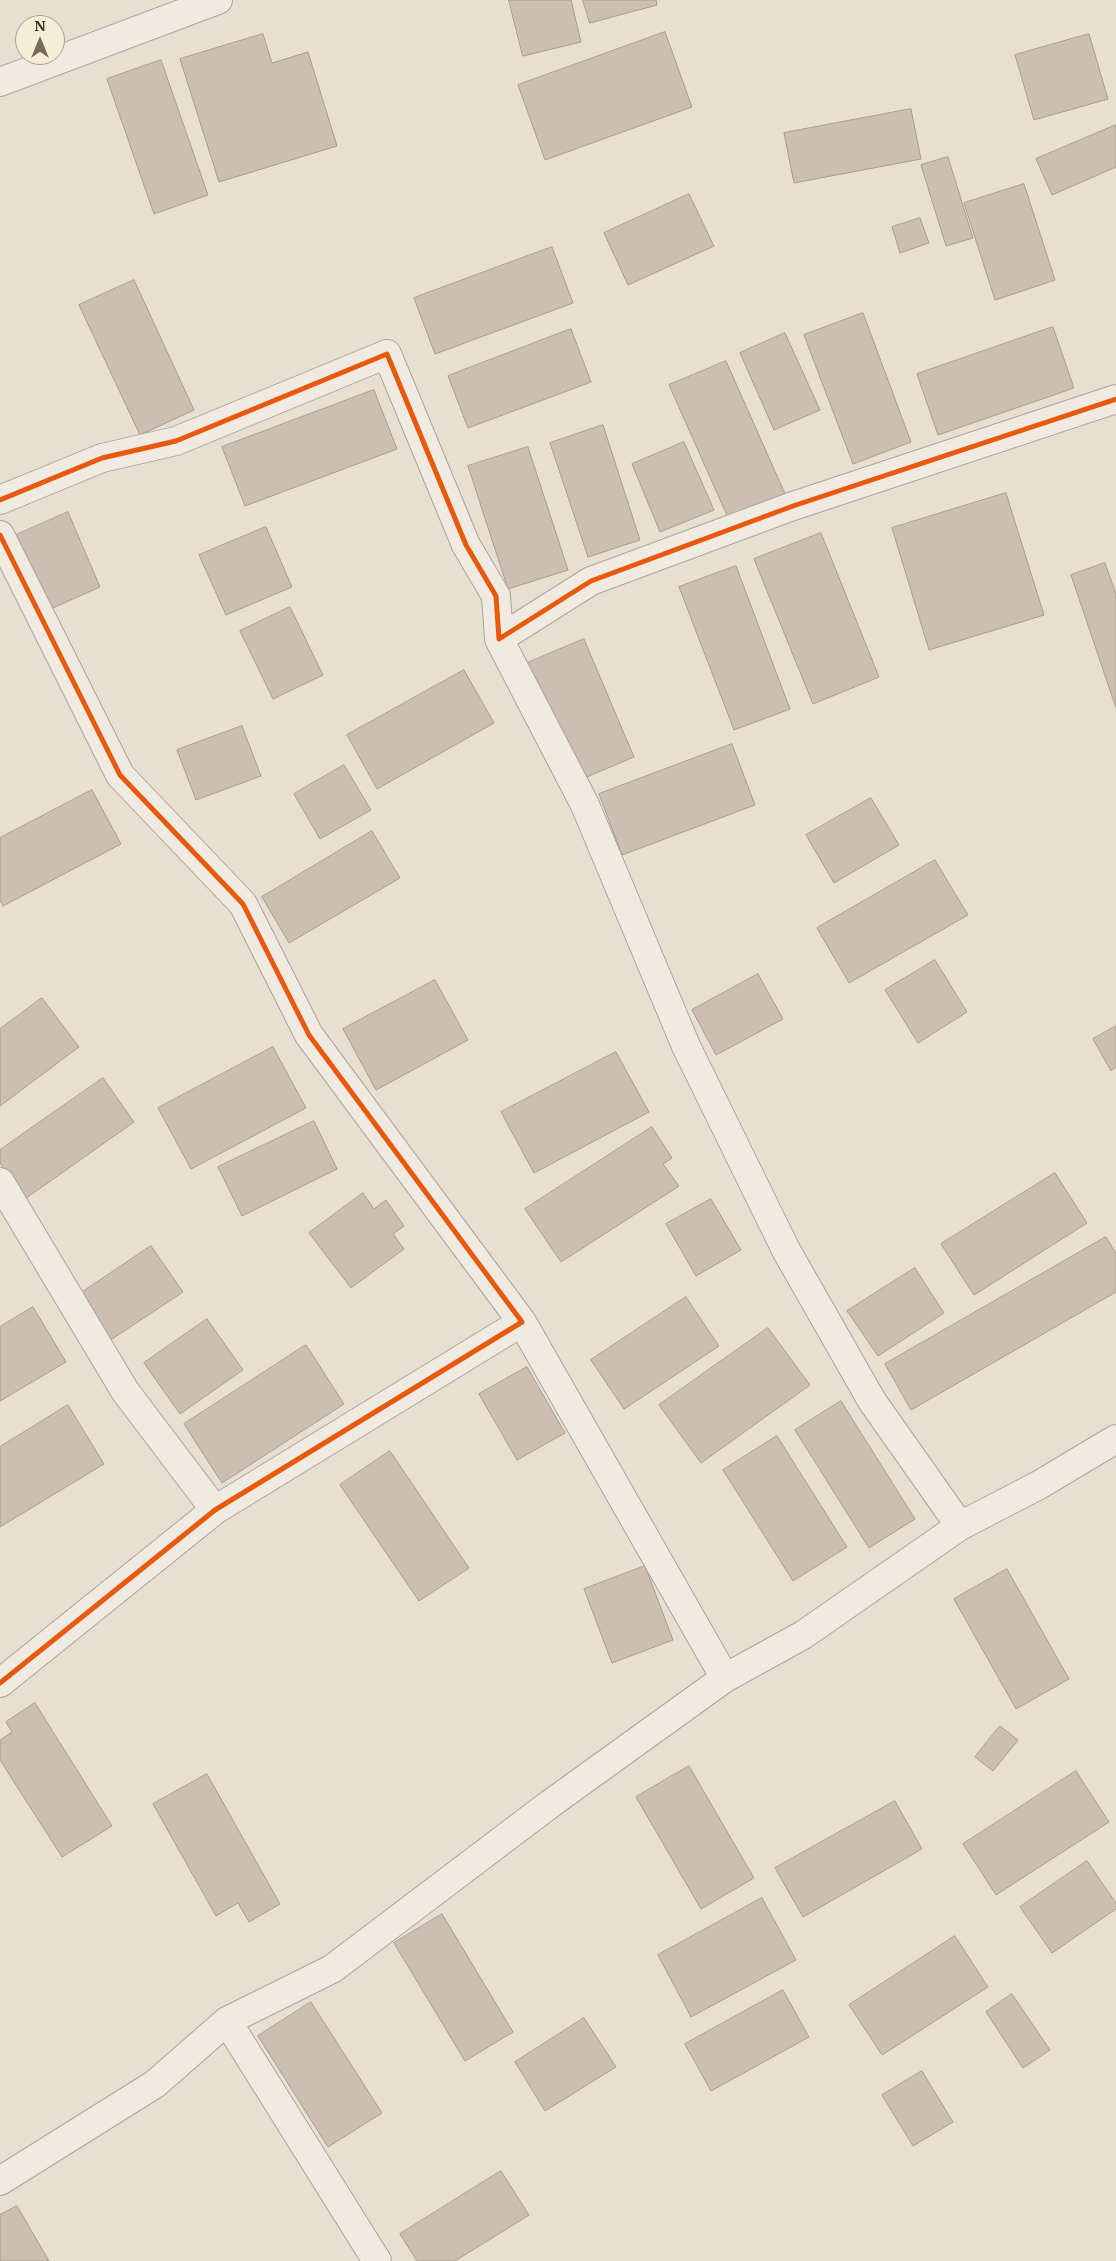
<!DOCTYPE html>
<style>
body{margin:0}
#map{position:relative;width:1116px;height:2261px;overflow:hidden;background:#e7e0d1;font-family:Merriweather,serif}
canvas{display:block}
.north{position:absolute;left:15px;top:15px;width:50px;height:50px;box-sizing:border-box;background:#f7eed8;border:1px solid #ada18e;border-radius:50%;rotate:0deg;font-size:14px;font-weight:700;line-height:20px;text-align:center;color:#3d2e20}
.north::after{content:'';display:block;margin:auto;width:18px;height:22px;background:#786c5e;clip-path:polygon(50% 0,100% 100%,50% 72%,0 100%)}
</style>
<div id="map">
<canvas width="1116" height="2261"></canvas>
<div class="north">N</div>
</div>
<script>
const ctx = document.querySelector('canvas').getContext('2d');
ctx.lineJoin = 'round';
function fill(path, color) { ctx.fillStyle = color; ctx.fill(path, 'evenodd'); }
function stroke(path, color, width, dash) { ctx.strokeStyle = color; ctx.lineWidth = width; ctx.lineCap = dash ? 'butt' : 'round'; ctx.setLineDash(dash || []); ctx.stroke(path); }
const building = new Path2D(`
 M509,0h62l10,42 -58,14z
 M583,0h73l1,5 -67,18z
 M665,32l27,75 -147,53 -27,-75z
 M263,34l9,29 36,-11 29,94 -118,36 -39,-123z
 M1089,34l19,65 -74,21 -19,-65z
 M161,60l47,135 -54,19 -47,-135z
 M911,109l10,50 -127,24 -10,-50z
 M1116,125v42l-64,28 -16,-36z
 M948,157l25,81 -27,8 -25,-81z
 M1024,184l31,96 -60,20 -31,-97z
 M689,194l25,52 -86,39 -24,-52z
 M920,218l9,25 -29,10 -8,-26z
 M552,247l21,56 -138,51 -21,-56z
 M134,280l60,130 -54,25 -61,-130z
 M863,313l48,129 -58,22 -49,-129z
 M1053,327l21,61 -136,47 -21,-61z
 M571,329l20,53 -123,46 -20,-52z
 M785,333l35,77 -46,20 -34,-77z
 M726,361l60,135 -57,24 -60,-135z
 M374,390l23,59 -152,57 -23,-59z
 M603,425l37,115 -52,17 -38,-114z
 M684,442l30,68 -54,22 -28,-68z
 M528,447l40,123 -60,19 -40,-123z
 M1006,493l38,122 -115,35 -37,-122z
 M68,512l32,75 -54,24 -32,-75z
 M266,527l26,60 -66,28 -27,-60z
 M821,533l58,144 -66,27 -59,-145z
 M1105,563l11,31v114l-45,-133z
 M736,566l54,143 -56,21 -55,-143z
 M290,607l33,68 -50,24 -33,-68z
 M584,639l50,118 -59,25 -50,-118z
 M464,670l30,53 -117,66 -30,-54z
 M242,726l19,50 -65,24 -19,-50z
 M732,744l23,61 -133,50 -23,-61z
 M344,765l27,45 -51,29 -26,-45z
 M92,790l29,54 -118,62 -3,-6v-62z
 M871,798l28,47 -65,38 -28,-48z
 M372,831l28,47 -111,65 -27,-46z
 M935,860l33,55 -119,68 -32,-55z
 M935,960l32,52 -49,31 -33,-53z
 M758,974l25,45 -67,36 -24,-45z
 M435,980l33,60 -92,50 -33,-61z
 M42,998l37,49 -79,59v-77z
 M1116,1026v41l-5,4 -18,-32z
 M273,1047l33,61 -115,61 -33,-61z
 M616,1052l33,60 -115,61 -33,-61z
 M103,1078l31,44 -109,77 -25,-36v-13z
 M314,1121l23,48 -95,47 -24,-49z
 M652,1127l20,31 -9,6 16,22 -118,76 -36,-53z
 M1055,1173l32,50 -113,72 -33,-51z
 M363,1193l11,16 12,-9 18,26 -11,8 11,15 -53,39 -42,-55z
 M711,1199l30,51 -45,26 -30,-52z
 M1106,1237l10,17v38l-205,118 -26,-46z
 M151,1246l32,46 -74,49 -31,-46z
 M915,1268l29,45 -66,43 -31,-45z
 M686,1297l33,49 -95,63 -33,-49z
 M33,1307l33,55 -66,39v-74z
 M207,1319l36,51 -63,44 -36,-51z
 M768,1328l42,57 -109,78 -42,-58z
 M306,1345l38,59 -122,79 -38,-59z
 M527,1367l38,66 -48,27 -38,-66z
 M841,1401l74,118 -46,29 -74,-118z
 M68,1405l36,59 -104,63v-80z
 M777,1436l70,111 -54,34 -70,-111z
 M390,1451l79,117 -50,33 -79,-116z
 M645,1566l28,74 -61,23 -28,-74z
 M1007,1569l62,110 -53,30 -62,-110z
 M35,1703l77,123 -50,31 -62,-97v-20l12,-8 -6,-10z
 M1000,1726l18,14 -25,31 -18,-14z
 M689,1766l65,112 -53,31 -65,-112z
 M1076,1771l33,51 -113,73 -33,-51z
 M207,1774l73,130 -31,18 -11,-19 -22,13 -63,-112z
 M895,1801l27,48 -119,68 -28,-49z
 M1087,1861l29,42v6l-64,44 -32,-46z
 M762,1898l34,62 -105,57 -33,-62z
 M442,1914l71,118 -48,29 -71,-118z
 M955,1936l33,51 -106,68 -33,-50z
 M783,1990l26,47 -98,54 -26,-47z
 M1012,1994l38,56 -27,18 -37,-56z
 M311,2002l71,111 -54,34 -70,-111z
 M584,2018l32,49 -71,44 -30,-49z
 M922,2071l31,51 -40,24 -31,-51z
 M501,2171l28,44 -74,46h-38l-17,-27z
 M17,2206l32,55h-49v-46z`);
fill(building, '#cbbfb2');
stroke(building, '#a89c90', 1);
const minor = new Path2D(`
 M0,82l218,-82
 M0,500l102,-42 74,-17 211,-87 79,191 30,51 3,43 92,-58 202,-75 323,-107
 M0,535l120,240 123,129 66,131 213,287 -307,188 -215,173
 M499,639l86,166 101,241 100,204 86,151 88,125
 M0,1182l125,209 90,119
 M522,1322l203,356
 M227,2021l150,240
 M0,2181l155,-97 72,-63 105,-52 218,-165 175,-126 78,-43 157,-109 79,-41 77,-46`);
stroke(minor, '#ada599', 30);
stroke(minor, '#efebe3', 28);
stroke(new Path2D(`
 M0,500l102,-42 74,-17 211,-87 79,191 30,51 3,43 92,-58 202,-75 323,-107
 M0,535l120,240 123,129 66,131 213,287 -307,188 -215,173`), '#e8590c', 5);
</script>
